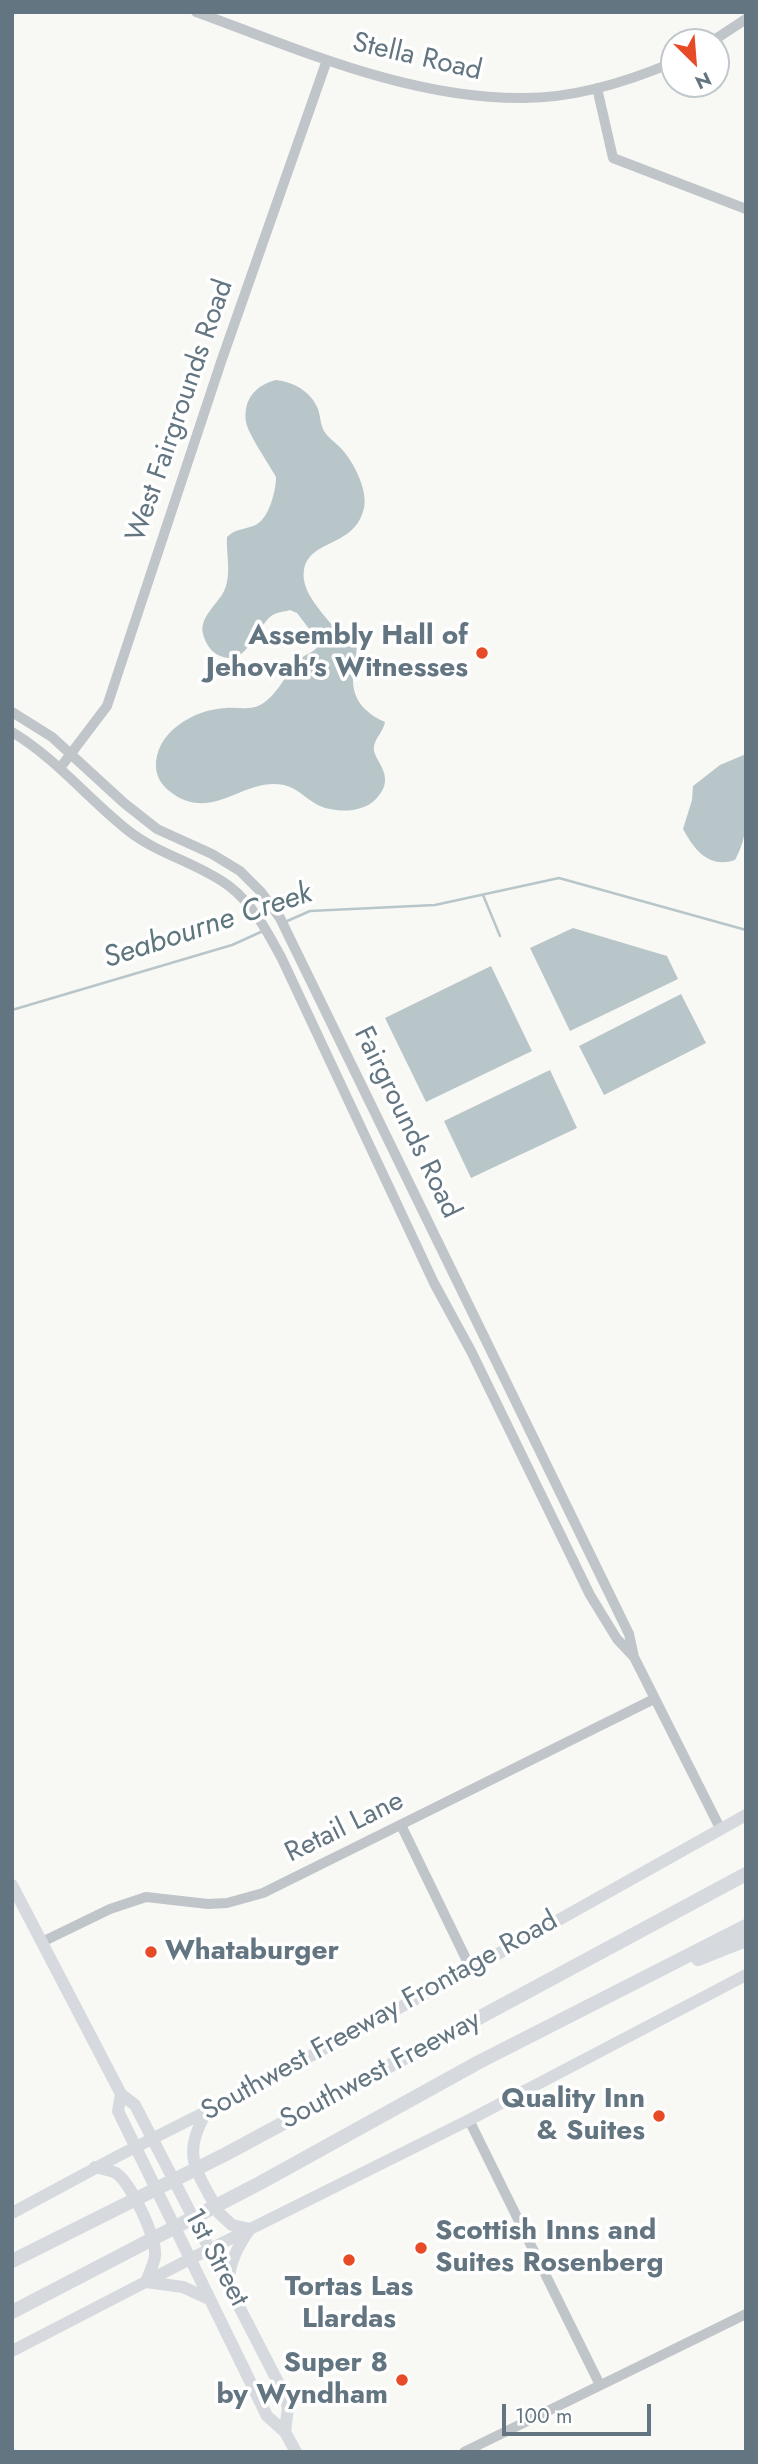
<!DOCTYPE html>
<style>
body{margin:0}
#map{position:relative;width:758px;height:2464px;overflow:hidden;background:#f8f8f5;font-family:Jost,sans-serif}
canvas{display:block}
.frame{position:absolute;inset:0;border:14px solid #627581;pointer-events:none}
.north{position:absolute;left:660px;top:28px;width:70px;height:70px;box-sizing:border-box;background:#fff;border:2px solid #c0c8cd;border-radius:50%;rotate:155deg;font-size:19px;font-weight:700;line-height:28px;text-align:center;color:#627581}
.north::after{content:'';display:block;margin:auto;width:24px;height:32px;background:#e74a26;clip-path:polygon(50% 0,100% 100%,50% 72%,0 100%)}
.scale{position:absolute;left:502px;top:2404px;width:149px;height:32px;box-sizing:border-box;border:4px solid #627581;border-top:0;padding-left:9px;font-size:21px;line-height:24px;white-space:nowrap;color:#627581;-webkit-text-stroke:5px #fff;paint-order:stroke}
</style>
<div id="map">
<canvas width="758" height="2464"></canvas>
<div class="frame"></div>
<div class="north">N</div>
<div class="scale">100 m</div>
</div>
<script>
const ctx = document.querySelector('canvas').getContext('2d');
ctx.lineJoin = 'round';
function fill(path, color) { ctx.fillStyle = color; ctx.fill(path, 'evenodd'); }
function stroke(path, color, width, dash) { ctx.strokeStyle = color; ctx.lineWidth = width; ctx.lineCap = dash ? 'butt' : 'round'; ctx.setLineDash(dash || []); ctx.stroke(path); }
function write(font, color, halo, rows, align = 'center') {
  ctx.font = font + ' Jost,sans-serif'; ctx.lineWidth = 7; ctx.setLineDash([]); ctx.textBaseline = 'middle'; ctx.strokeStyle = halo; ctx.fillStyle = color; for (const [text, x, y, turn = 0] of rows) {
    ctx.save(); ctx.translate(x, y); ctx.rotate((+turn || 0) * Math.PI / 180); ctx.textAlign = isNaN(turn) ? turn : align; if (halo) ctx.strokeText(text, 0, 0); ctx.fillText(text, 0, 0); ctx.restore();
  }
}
fill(new Path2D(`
 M276,380c17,2 35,11 42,29 3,9 2,17 8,25 6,7 14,12 19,19 10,12 23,39 19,55 -9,40 -54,30 -60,62 -4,22 20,44 32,60 5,2 12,2 17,5 16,14 -26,61 32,87 -2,10 -9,15 -11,24 -3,14 25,29 2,53 -14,15 -44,14 -60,5 -12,-7 -19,-16 -32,-19 -41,-9 -73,41 -116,5 -7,-6 -11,-13 -12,-22 -2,-36 39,-59 70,-60 10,-1 23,2 32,-2 20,-9 27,-33 42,-47 7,-6 16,-7 20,-16l-23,-30 -7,-3c-7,2 -14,2 -20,7 -15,13 -24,52 -52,38 -8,-4 -13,-13 -15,-21 -4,-17 15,-30 21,-43 8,-16 2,-36 3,-54 8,-8 15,-7 26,-11 15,-4 23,-34 23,-49 -7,-13 -28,-43 -30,-55 -3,-23 10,-37 30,-42z
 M746,754c0,35 7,75 -11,106 -27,9 -41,-11 -52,-31l9,-29 1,-14 27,-21z
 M573,928l94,28 11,23 -108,52 -40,-83z
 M491,966l41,85 -106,51 -41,-84z
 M681,994l25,49 -102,52 -25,-49z
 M550,1070l27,58 -106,50 -27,-57z`), '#b8c6c9');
stroke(new Path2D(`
 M483,895l17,41
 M285,922l25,-11 125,-6 124,-27 187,52
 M12,1010l220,-65 31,-14`), '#b8c6c9', 2.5);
stroke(new Path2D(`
 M196,12c105,38 214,87 328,86 52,0 103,-16 150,-36
 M711,42l35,-23
 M597,88l16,70 133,51
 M12,712l40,25 72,66 33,26 55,25 28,17 21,21 19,26 349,716 5,23 86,171
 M12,732c45,27 77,68 118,100 30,23 68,31 99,54 24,18 39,47 53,73l152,324 37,68 119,244 27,44 17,18
 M60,768l47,-62 115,-347 105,-299
 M401,1825l70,144
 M42,1942l68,-33 36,-12 62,7 19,-1 36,-10 391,-194
 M469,2120l131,265
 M464,2452l282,-138`), '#c0c5c9', 10);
stroke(new Path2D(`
 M12,1885l109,209 14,11 143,277 10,25 -3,25
 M121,2094l-3,17 149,305 18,16 11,20
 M206,2113c-26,44 -8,59 13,100l13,12 18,4c-13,18 -20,33 -22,55
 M95,2167c7,2 16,3 21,6 15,10 41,65 39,83 -1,8 -6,18 -9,26l37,5 26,12
 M12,2213l106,-57 115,-58 238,-129 275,-154
 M12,2351l178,-92 279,-139 277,-145`), '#d6dade', 12);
stroke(new Path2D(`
 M698,1959l48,-19
 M12,2261l214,-107 520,-280
 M12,2312l248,-129 219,-121 267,-136`), '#d6dade', 14);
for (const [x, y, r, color] of [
 [482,653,7,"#e74a26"],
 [151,1952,7,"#e74a26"],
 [659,2116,7,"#e74a26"],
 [421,2248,7,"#e74a26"],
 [349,2260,7,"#e74a26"],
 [402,2380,7,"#e74a26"]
]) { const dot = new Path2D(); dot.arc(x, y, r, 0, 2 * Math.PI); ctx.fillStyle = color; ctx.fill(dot); stroke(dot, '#fff', 2.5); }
write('28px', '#627581', '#fff', [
 ["Stella Road",417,58,13],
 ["West Fairgrounds Road",181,411,-71],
 ["Fairgrounds Road",406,1123,64],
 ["Retail Lane",345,1828,-26],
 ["Southwest Freeway Frontage Road",380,2017,-29],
 ["Southwest Freeway",381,2071,-28],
 ["1st Street",215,2258,62]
]);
write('bold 28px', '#627581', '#fff', [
 ["Assembly Hall of",468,637],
 ["Jehovah's Witnesses",468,669],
 ["Whataburger",165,1952,"left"],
 ["Quality Inn",645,2100],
 ["& Suites",645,2132],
 ["Scottish Inns and",435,2232,"left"],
 ["Suites Rosenberg",435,2264,"left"],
 ["Tortas Las",349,2288,"center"],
 ["Llardas",349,2320,"center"],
 ["Super 8",388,2364],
 ["by Wyndham",388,2396]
], 'right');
write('italic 30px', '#5d757c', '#fff', [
 ["Seabourne Creek",208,927,-18]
]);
</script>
